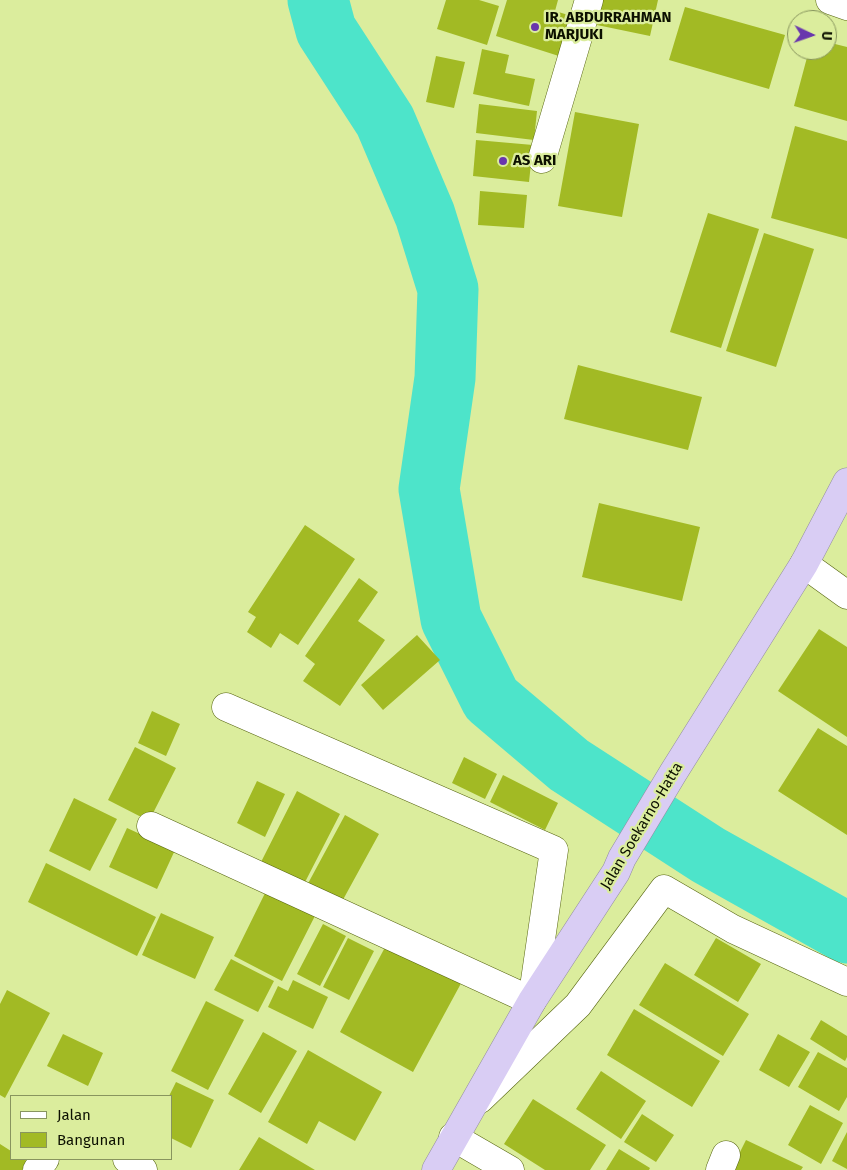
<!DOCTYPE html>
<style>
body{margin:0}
#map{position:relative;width:847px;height:1170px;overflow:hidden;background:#dbed9d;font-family:"Fira Sans",sans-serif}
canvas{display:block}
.legend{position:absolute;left:10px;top:1095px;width:162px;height:65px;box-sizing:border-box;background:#dbed9d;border:1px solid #88955e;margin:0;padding:6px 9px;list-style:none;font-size:15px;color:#0c1000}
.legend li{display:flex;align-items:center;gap:10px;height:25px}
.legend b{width:25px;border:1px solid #88955e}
.north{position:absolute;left:787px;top:10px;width:50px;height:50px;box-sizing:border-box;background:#dbed9d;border:1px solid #88955e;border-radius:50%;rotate:93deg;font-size:14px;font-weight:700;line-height:20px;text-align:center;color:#0c1000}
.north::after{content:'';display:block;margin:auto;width:18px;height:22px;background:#6936ad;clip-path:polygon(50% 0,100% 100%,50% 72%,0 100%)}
</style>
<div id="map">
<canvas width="847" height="1170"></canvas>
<ul class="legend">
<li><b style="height:6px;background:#fff"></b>Jalan</li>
<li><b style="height:14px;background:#a2ba24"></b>Bangunan</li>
</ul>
<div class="north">U</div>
</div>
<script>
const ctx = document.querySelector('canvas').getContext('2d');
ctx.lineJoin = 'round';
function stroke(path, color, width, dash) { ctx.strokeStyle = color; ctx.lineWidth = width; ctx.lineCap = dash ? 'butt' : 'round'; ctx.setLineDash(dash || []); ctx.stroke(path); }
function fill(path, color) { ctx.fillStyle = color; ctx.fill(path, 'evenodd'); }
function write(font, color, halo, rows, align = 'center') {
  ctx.font = font + ' "Fira Sans",sans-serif'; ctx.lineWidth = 4.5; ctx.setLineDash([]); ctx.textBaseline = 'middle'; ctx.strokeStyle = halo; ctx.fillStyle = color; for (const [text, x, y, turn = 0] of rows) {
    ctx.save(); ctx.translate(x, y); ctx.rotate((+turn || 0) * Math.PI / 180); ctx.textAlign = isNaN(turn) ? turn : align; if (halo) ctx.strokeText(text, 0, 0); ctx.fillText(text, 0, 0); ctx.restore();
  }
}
stroke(new Path2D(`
 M318,0l8,30 59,91 40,94 23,74 -3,89 -16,111 22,130 40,80 78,66 139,90 139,78`), '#4de4ca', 61);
fill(new Path2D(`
 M446,0h33l20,6 -12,39 -50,-16z
 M507,0h51l-3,11 20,6 -13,40 -66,-21z
 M603,0h55l-8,36 -53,-11z
 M685,7l100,28 -16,54 -100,-29z
 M827,42l20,5v74l-53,-15 15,-56h18z
 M482,49l27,6 -4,18 30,6 -6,27 -56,-12z
 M436,56l29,6 -11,46 -28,-6z
 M479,104l58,7 -3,29 -58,-7z
 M575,112l64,12 -17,93 -64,-11z
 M795,126l52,15v98l-76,-21z
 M476,140l57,5 -4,37 -56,-6z
 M480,191l47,4 -3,33 -46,-3z
 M708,213l51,16 -38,119 -51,-16z
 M764,233l50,16 -38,118 -50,-16z
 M578,365l124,32 -14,53 -124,-31z
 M599,503l101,24 -18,74 -100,-24z
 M305,525l50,34 -57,86 -18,-12 -9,15 -24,-16 9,-15 -8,-5z
 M359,578l19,14 -20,29 27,19 -45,66 -37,-25 12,-17 -10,-8z
 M819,629l28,18v90l-69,-46z
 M417,635l23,25 -57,50 -22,-25z
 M152,711l28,13 -14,32 -28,-13z
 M818,728l29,18v89l-69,-44z
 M135,747l41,21 -27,53 -41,-21z
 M464,757l33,17 -12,25 -33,-16z
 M503,775l55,28 -13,27 -55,-28z
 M257,781l28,13 -20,43 -28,-14z
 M297,791l43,23 -37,72 -43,-22z
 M74,798l43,21 -27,52 -41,-20z
 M345,815l34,19 -40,73 -34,-18z
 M127,828l48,22 -18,39 -48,-22z
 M46,863l110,54 -19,39 -109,-54z
 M271,881l49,25 -38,75 -48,-25z
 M161,913l53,24 -19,42 -53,-24z
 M323,924l23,12 -26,50 -23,-12z
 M391,936l74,40 -52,96 -73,-40z
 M348,938l26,13 -25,49 -26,-13z
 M716,938l45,26 -23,38 -44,-27z
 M231,959l43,22 -16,31 -44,-22z
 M665,963l84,51 -26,42 -84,-51z
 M293,980l35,17 -15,32 -45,-22 10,-21 10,5z
 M7,990l43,23 -45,85 -5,-3v-91z
 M206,1001l38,19 -36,70 -37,-19z
 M634,1009l86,52 -28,46 -85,-52z
 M821,1020l26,16v21l-2,4 -35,-22z
 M263,1032l34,19 -36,62 -33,-19z
 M63,1034l40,19 -15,33 -41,-20z
 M778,1034l32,18 -21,35 -30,-17z
 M308,1050l74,42 -27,49 -36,-20 -12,23 -39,-22z
 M818,1052l29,16v29l-8,14 -41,-24z
 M601,1071l45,30 -25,38 -45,-30z
 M176,1082l38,18 -23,48 -20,-10v-42h-2z
 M533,1099l73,46 -16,25h-45l-41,-26z
 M810,1105l33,18 -22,41 -33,-19z
 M642,1114l32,21 -18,27 -32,-20z
 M847,1132v37l-15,-8z
 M259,1137l56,33h-76z
 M746,1140l57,27 -2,3h-70z
 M0,1144l11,7v8h12l4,2 -5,9h-22z
 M619,1149l31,19 -1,2h-43z`), '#a2ba24');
const minor = new Path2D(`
 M830,0l17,6
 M542,159l47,-159
 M804,564l43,31
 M151,826l381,175 22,-151 -328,-143
 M480,1099l98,-94 86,-116 69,40 114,53
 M453,1137l57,33
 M127,1159l16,11
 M37,1170l8,-11
 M720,1170l6,-15`);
const highway = new Path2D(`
 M436,1170l96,-169 84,-129 6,-14 51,-85 131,-209 43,-82`);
stroke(minor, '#576511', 29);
stroke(highway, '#918b9f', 29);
stroke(minor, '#fff', 28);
stroke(highway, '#d9cdf4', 28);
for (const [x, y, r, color] of [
 [535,27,5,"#6936ad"],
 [503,161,5,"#6936ad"]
]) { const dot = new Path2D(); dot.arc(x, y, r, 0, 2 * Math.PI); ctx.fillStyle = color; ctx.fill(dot); stroke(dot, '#dbed9d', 2); }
write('bold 15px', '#0c1000', '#dbed9d', [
 ["IR. ABDURRAHMAN",545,18],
 ["MARJUKI",545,35],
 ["AS ARI",513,161]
], 'left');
write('15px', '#0c1000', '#dbed9d', [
 ["Jalan Soekarno-Hatta",642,826,-59]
]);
</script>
